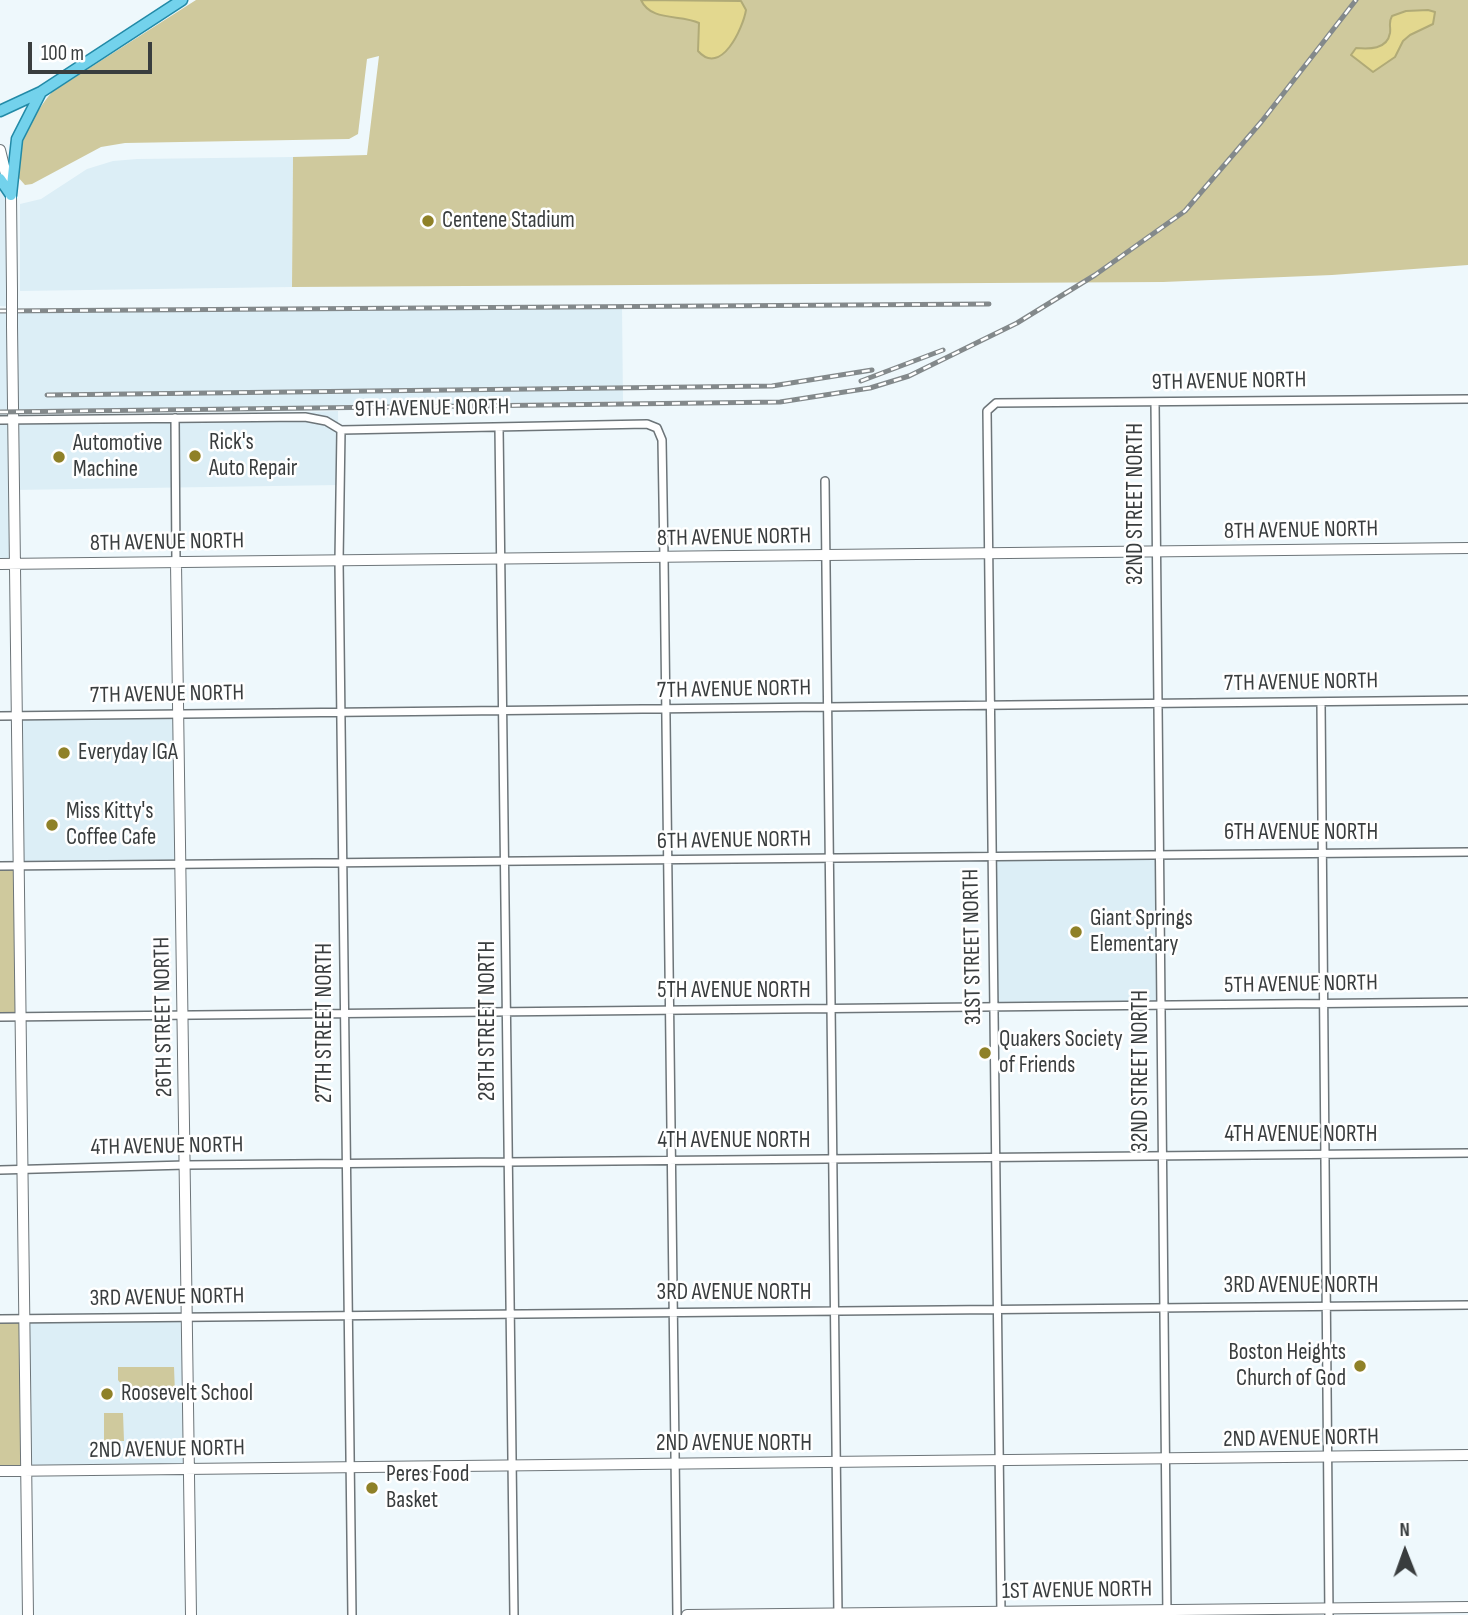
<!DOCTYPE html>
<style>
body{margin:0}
#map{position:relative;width:1468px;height:1615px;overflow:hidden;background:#eef8fc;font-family:"Sofia Sans Condensed",sans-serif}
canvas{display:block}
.north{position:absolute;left:1370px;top:1517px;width:70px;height:70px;-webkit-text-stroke:5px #fff;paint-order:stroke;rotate:359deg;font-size:19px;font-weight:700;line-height:28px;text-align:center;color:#393d3e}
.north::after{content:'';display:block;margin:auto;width:24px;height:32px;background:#393d3e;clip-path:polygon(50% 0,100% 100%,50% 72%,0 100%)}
.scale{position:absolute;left:28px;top:42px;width:124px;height:32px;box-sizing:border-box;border:4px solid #393d3e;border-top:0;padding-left:9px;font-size:21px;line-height:24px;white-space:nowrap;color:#393d3e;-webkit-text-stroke:5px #fff;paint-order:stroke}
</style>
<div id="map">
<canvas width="1468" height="1615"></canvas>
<div class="north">N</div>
<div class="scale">100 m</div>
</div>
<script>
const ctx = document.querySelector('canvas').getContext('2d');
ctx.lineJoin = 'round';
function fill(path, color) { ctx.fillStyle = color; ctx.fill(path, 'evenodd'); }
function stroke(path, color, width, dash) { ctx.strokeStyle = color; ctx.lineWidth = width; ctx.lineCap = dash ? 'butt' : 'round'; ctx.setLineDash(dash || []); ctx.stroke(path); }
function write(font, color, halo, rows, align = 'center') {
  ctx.font = font + ' "Sofia Sans Condensed",sans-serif'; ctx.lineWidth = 5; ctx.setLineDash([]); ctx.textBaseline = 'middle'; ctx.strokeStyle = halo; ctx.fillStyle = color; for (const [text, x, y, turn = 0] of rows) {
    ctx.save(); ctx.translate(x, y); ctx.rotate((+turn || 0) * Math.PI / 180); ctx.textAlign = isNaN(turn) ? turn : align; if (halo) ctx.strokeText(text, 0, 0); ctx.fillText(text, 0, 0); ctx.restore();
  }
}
fill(new Path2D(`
 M293,157l-1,130 -272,4v-87l21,-5 46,-30 26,-8 24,-2z
 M0,179l11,16 1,112 -12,-1z
 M622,307l1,94 -610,11v8l325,-9 1,74 -325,5 1,74h-15v-251z
 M178,714l2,151 -161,1 -3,-150z
 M1159,854l1,152 -167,2 -2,-151z
 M187,1316l2,154 -163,1v-152z`), '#dceef6');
fill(new Path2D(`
 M196,0h1272v265l-136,10 -169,7 -871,5 1,-130 74,-2 12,-99 -12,3 -9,75 -9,5 -224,4 -24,4 -69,37 -7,1 -8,-9c0,-32 15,-60 35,-84z
 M0,866h19l3,151h-22z
 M0,1319h26v152h-26z
 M174,1367l1,27 -45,1 -12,-15v-13z
 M104,1413h19l1,28h-20z`), '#cfc99d');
const water = new Path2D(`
 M641,0l100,1 5,9c-3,18 -25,67 -48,41l1,-28c-18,-9 -48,-1 -58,-23z
 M1428,10l7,2 -2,12 -23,11 -7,6 -8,16 -22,15 -22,-17 5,-7c13,1 31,2 34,-15 1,-7 -2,-10 2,-17l14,-5z`);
fill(water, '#e3d88f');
stroke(water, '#b0aa77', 2);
const street = new Path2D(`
 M1155,402l12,1213
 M175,418l1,145
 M0,420l305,-3 21,4 15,9 306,-6 10,4 5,12 2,118 13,1057
 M499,427l15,1188
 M341,430l-2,131 13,1054
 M825,481l13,1134
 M1321,703l8,912
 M0,716l1468,-16
 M0,866l1468,-14
 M0,1017l1468,-15
 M0,1170l186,-5 1282,-12
 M0,1319l1468,-14
 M1001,1614l-14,-1203 9,-8 472,-4`);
const secondary = new Path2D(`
 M0,150l11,45 1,95
 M12,326l16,1289
 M176,563l15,1052
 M0,564l1468,-16
 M0,1471l1468,-16
 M687,1615l781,-8`);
const primary = new Path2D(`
 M0,111l41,-19 141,-92
 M0,179l11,16
 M11,195l6,-56 24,-47`);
stroke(street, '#6d7579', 10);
stroke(secondary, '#6d7579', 12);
stroke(primary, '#228aa7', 13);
stroke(street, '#fff', 7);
stroke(secondary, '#fff', 10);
stroke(primary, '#73d2ec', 10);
const rail = new Path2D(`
 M0,311l989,-7
 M861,381l82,-31
 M47,395l725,-9 100,-16
 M0,412l780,-10 90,-14 39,-12 108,-53 78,-48 90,-64 77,-90 94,-121`);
stroke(rail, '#83898b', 5);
stroke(rail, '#fff', 2.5, [8]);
const secondaryBridge = new Path2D(`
 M12,290v36`);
stroke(secondaryBridge, '#6d7579', 12, []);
stroke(secondaryBridge, '#fff', 10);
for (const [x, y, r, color] of [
 [428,221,7,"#8f8128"],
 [195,456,7,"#8f8128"],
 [59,457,7,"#8f8128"],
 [64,753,7,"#8f8128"],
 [52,825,7,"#8f8128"],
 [1076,932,7,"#8f8128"],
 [985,1053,7,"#8f8128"],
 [1360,1366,7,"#8f8128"],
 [107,1394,7,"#8f8128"],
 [372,1488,7,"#8f8128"]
]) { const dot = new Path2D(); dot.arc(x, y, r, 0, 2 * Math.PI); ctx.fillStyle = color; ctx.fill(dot); stroke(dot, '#fff', 2.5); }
write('23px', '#393d3e', '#fff', [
 ["Centene Stadium",442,221],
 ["Rick's",209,443],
 ["Auto Repair",209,469],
 ["Automotive",73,444],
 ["Machine",73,470],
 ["Everyday IGA",78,753],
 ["Miss Kitty's",66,812],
 ["Coffee Cafe",66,838],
 ["Giant Springs",1090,919],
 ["Elementary",1090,945],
 ["Quakers Society",999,1040],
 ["of Friends",999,1066],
 ["Boston Heights",1346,1353,"right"],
 ["Church of God",1346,1379,"right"],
 ["Roosevelt School",121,1394],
 ["Peres Food",386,1475],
 ["Basket",386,1501]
], 'left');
write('23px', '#393d3e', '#fff', [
 ["9TH AVENUE NORTH",1229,382,-1],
 ["9TH AVENUE NORTH",432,409,-1],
 ["32ND STREET NORTH",1136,504,-90],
 ["8TH AVENUE NORTH",1301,531,-1],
 ["8TH AVENUE NORTH",734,538,-1],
 ["8TH AVENUE NORTH",167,543,-1],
 ["7TH AVENUE NORTH",1301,683,-1],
 ["7TH AVENUE NORTH",734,690,-1],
 ["7TH AVENUE NORTH",167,695,-1],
 ["6TH AVENUE NORTH",1301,833],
 ["6TH AVENUE NORTH",734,841,-1],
 ["31ST STREET NORTH",973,947,-91],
 ["5TH AVENUE NORTH",1301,985,-1],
 ["5TH AVENUE NORTH",734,991],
 ["26TH STREET NORTH",164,1017,-91],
 ["28TH STREET NORTH",488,1021,-90],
 ["27TH STREET NORTH",325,1023,-90],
 ["32ND STREET NORTH",1141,1071,-90],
 ["4TH AVENUE NORTH",1301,1135],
 ["4TH AVENUE NORTH",734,1141],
 ["4TH AVENUE NORTH",167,1147,-1],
 ["3RD AVENUE NORTH",1301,1286],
 ["3RD AVENUE NORTH",734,1293],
 ["3RD AVENUE NORTH",167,1298,-1],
 ["2ND AVENUE NORTH",1301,1439,-1],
 ["2ND AVENUE NORTH",734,1444],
 ["2ND AVENUE NORTH",167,1450,-1],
 ["1ST AVENUE NORTH",1077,1591,-1]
]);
</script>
